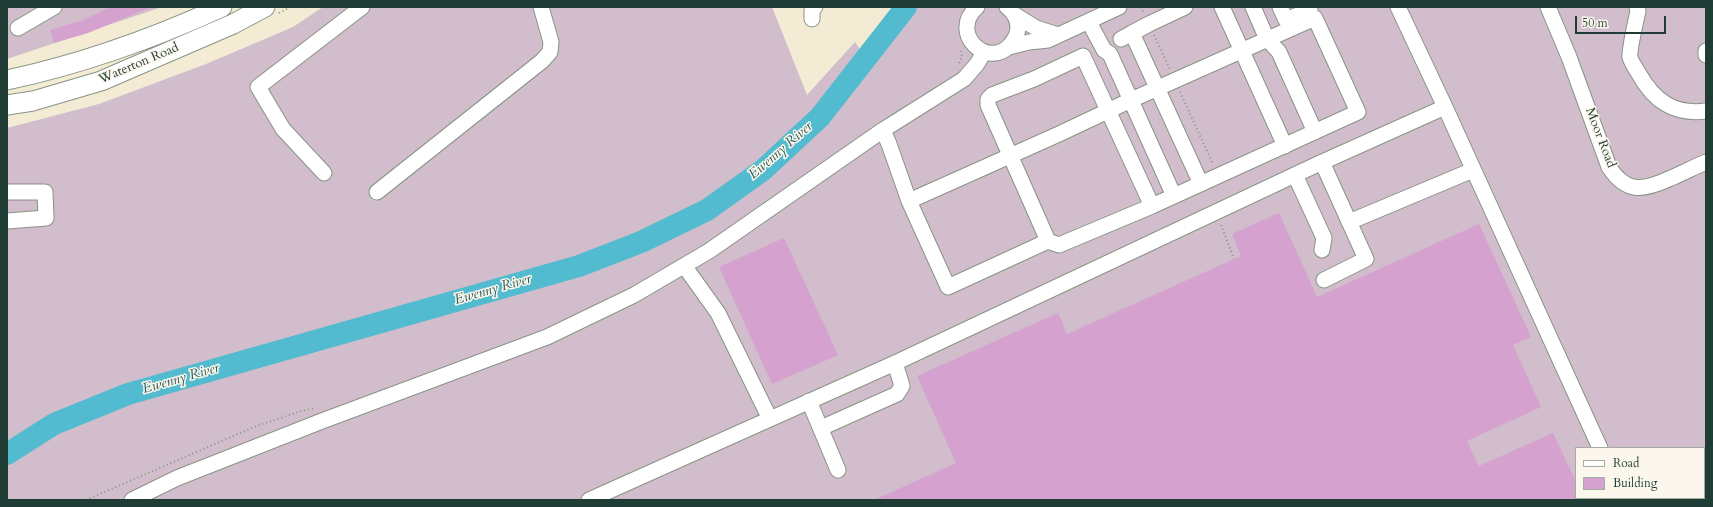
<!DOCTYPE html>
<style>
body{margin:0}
#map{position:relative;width:1713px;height:507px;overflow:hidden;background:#f3ebd3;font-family:Cardo,serif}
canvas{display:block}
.frame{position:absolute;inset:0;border:8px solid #1f3d34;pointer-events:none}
.legend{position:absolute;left:1575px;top:447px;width:130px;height:52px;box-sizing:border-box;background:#fbf7ec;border:1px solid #a3ada2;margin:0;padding:5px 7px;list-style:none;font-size:12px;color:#1f3d34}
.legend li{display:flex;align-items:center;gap:8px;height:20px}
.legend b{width:20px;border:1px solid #a3ada2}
.scale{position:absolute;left:1575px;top:16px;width:91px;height:18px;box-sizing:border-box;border:2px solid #1f3d34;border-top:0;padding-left:5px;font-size:12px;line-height:14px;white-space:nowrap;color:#1f3d34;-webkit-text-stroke:3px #fbf7ec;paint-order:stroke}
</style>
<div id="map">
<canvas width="1713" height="507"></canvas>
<div class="frame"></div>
<ul class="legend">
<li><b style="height:5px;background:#fff"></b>Road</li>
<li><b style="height:11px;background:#d5a1ce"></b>Building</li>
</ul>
<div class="scale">50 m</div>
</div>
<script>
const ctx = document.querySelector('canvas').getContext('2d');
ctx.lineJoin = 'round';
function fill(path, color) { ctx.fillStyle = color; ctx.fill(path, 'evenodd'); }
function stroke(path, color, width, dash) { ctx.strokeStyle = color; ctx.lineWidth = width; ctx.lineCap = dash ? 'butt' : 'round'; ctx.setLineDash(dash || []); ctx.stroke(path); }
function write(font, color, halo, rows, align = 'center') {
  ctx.font = font + ' Cardo,serif'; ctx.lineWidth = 3; ctx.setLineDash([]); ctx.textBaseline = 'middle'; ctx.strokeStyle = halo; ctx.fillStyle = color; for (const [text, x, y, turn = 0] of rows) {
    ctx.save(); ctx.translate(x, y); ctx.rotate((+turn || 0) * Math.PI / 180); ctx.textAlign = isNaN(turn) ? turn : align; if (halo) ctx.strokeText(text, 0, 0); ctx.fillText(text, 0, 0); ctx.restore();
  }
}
fill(new Path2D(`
 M7,7h155l-155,52z
 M323,7h449l35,88 48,-53 7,10 33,-45h811v493h-1699v-372l92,-24 107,-40 87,-37zM1576,448h128v50h-128z`), '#d1bdcb');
stroke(new Path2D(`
 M7,454l47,-30 74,-30 451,-128 62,-24 66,-32 56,-40 57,-53 86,-110`), '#52bbcf', 22);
fill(new Path2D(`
 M111,7h40l-63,26 -34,10 -4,-13 31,-9z
 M1279,213l38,84 162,-73 52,113 -18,8 28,62 -74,34 12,25 74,-33 23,49v18h-702l82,-37 -39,-87 141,-63 9,21 174,-78 -9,-22z
 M784,238l54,117 -66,29 -53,-117z`), '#d5a1ce');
const minor = new Path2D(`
 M977,7c-29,26 11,63 33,38 5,-5 7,-10 8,-16 0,-9 -4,-17 -11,-22
 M1222,7l63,139
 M1253,7l14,32 12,13 36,80
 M1280,7l6,13 24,-10 -1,-3
 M1398,7l47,100 155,341
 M1548,7l21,50 40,110c18,28 36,23 62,11 12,-5 23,-11 35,-16
 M1637,7l1,4c-2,9 -9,40 -8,46 1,5 6,12 9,17 15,27 35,41 67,37
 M1015,15l21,13 22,7
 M812,19v-9l3,-3
 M1089,22l15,28 6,4 64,142
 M18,28l36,-21
 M1132,33l17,-9 36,-17
 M1121,39l11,-6 69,151
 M1009,47l20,-5 19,-2 71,-33
 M1706,51v4
 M1083,56l69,150 -93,39 -11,-4 -60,-136v-6l4,-4 42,-16z
 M883,130l6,14 20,57 39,86 100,-46
 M1322,162l44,97 -42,21
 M324,173l-41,-44 -25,-42 104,-80
 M1295,175l29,63 -2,12
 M7,192h38l1,26 -39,3
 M377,192l165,-131 8,-9 1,-10 -10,-35
 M909,201l150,-67 72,-34 184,-82 43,94 -206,94
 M1349,222l124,-52
 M685,267l33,46 52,106
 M809,401l29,69
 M821,428l76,-34 5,-8 -7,-23
 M1623,498l1,2
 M132,500l45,-22 145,-57 225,-84 87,-42 75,-44 174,-121 81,-51 13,-15 7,-12
 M589,500l306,-137 423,-199 127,-57`);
const major = new Path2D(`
 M7,80c75,-16 145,-41 215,-73
 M7,105l26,-4 68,-20 132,-57 32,-17`);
stroke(minor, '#899484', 17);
stroke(major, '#899484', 21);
stroke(new Path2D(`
 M1141,7l3,6
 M279,13l12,-6
 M1154,35l16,34
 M959,63l3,-6 -1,-7
 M1180,92l33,72
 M1221,225l13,34
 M86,500l168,-73 47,-16 15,-3`), '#899484', 2, [1, 3]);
stroke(minor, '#fff', 15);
stroke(major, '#fff', 19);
write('13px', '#1f3d34', '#fbf7ec', [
 ["Waterton Road",139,64,-23],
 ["Moor Road",1600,138,69]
]);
write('italic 14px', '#2c5c5b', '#fbf7ec', [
 ["Ewenny River",781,151,-41],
 ["Ewenny River",493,290,-16],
 ["Ewenny River",181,379,-16]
]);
</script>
